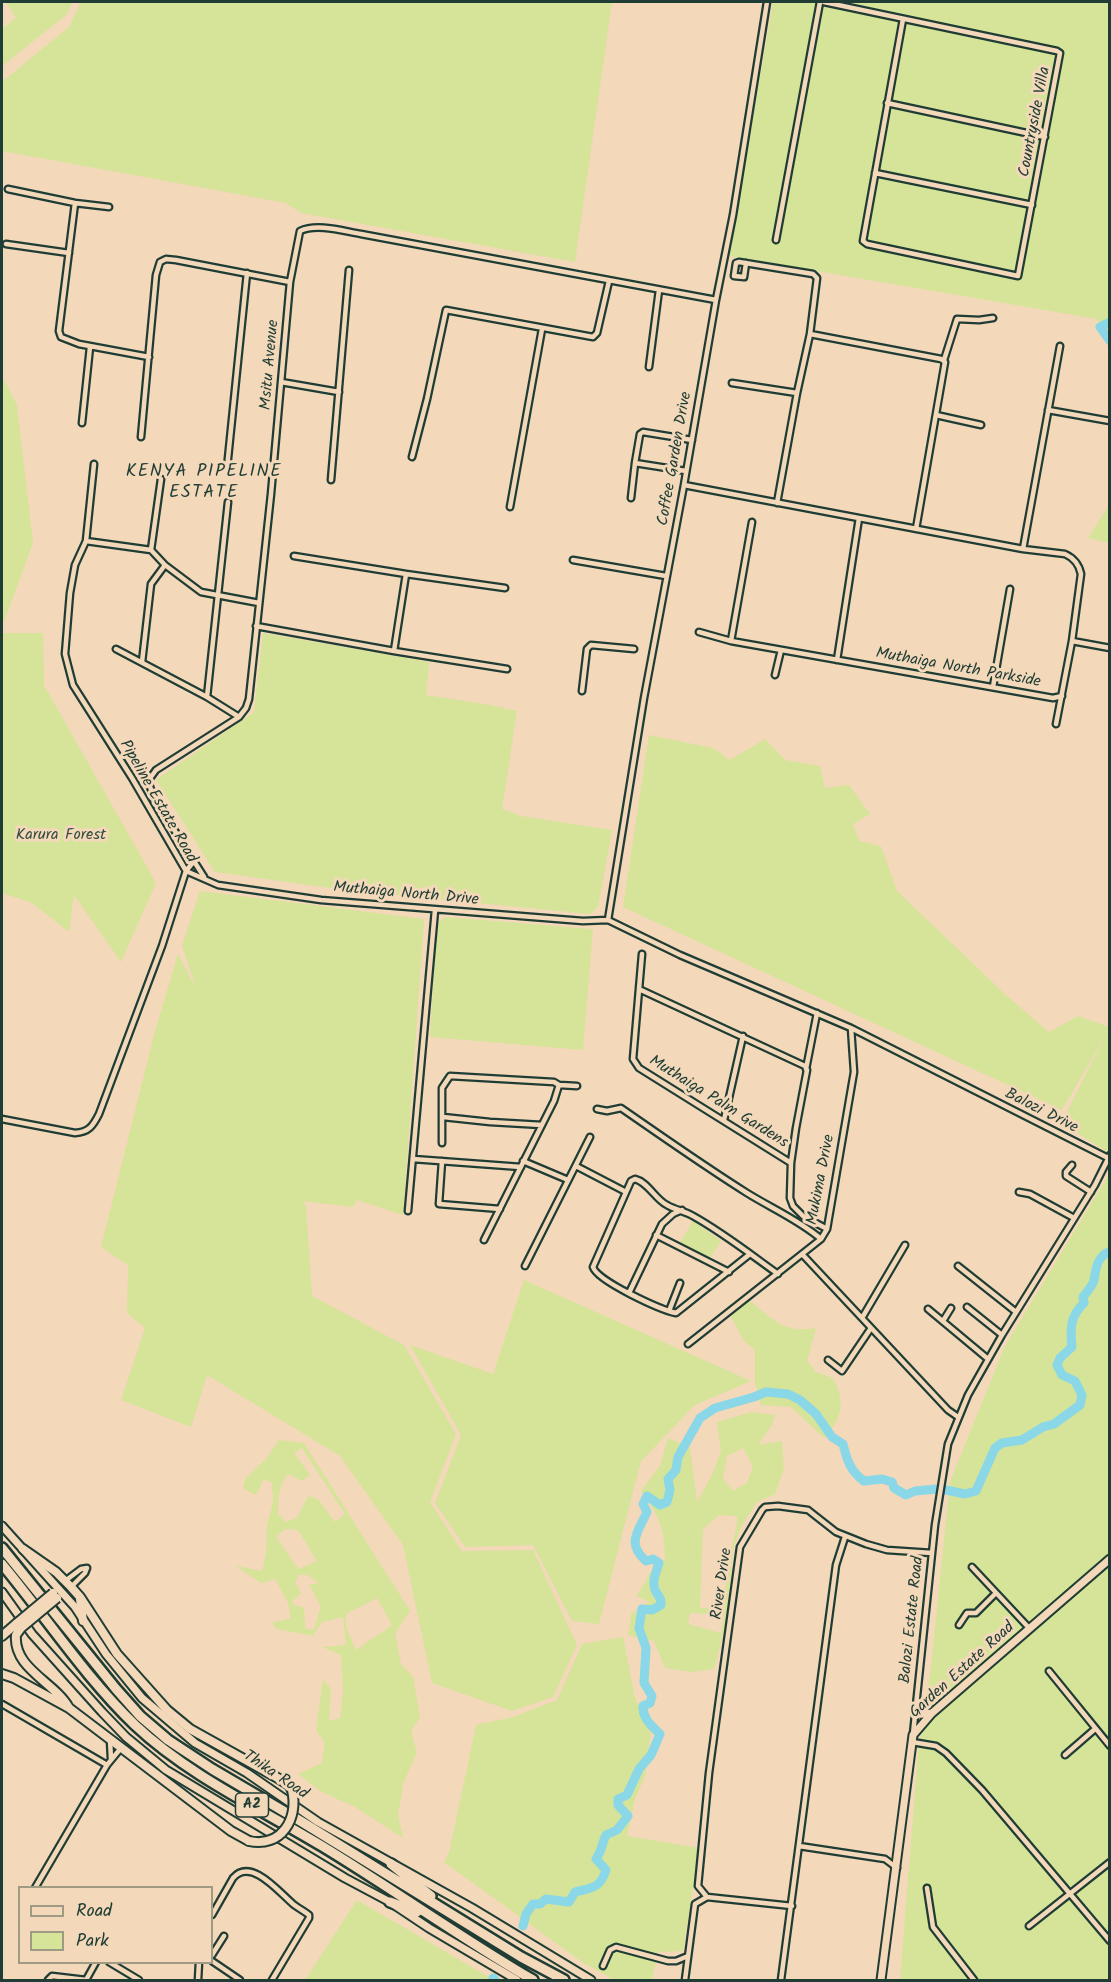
<!DOCTYPE html>
<style>
body{margin:0}
#map{position:relative;width:1111px;height:1982px;overflow:hidden;background:#f3d8ba;font-family:Kalam,sans-serif}
canvas{display:block}
.frame{position:absolute;inset:0;border:3px solid #1f3d34;pointer-events:none}
.legend{position:absolute;left:18px;top:1886px;width:195px;height:78px;box-sizing:border-box;background:#f3d8ba;border:2px solid #9e9a84;margin:0;padding:8px 10px;list-style:none;font-size:18px;color:#1f3d34}
.legend li{display:flex;align-items:center;gap:12px;height:30px}
.legend b{width:30px;border:2px solid #9e9a84}
</style>
<div id="map">
<canvas width="1111" height="1982"></canvas>
<div class="frame"></div>
<ul class="legend">
<li><b style="height:8px;background:#f3d8ba"></b>Road</li>
<li><b style="height:16px;background:#d5e498"></b>Park</li>
</ul>
</div>
<script>
const ctx = document.querySelector('canvas').getContext('2d');
ctx.lineJoin = 'round';
function fill(path, color) { ctx.fillStyle = color; ctx.fill(path, 'evenodd'); }
function stroke(path, color, width, dash) { ctx.strokeStyle = color; ctx.lineWidth = width; ctx.lineCap = dash ? 'butt' : 'round'; ctx.setLineDash(dash || []); ctx.stroke(path); }
function write(font, color, halo, rows, align = 'center') {
  ctx.font = font + ' Kalam,sans-serif'; ctx.lineWidth = 6; ctx.setLineDash([]); ctx.textBaseline = 'middle'; ctx.strokeStyle = halo; ctx.fillStyle = color; for (const [text, x, y, turn = 0] of rows) {
    ctx.save(); ctx.translate(x, y); ctx.rotate((+turn || 0) * Math.PI / 180); ctx.textAlign = isNaN(turn) ? turn : align; if (halo) ctx.strokeText(text, 0, 0); ctx.fillText(text, 0, 0); ctx.restore();
  }
}
fill(new Path2D(`
 M6,2h67l-7,13 -64,51v-37l14,-11z
 M81,2h531l-37,260 -274,-49 -15,-10 -284,-52v-69l67,-55z
 M773,2h336v334l-12,-17 -368,-63z
 M2,376l15,29 16,138 -31,84z
 M1109,505v38l-21,-5z
 M2,633h41l1,52 112,198 -35,79 -47,-67 -5,37 -37,-29 -30,-10z
 M263,633l166,29 -3,33 64,10 27,6 -15,98 19,7 91,14 -14,77 -8,7 -245,-24 -130,-18 -59,-92 98,-68z
 M649,735l64,13 17,12 35,-21 20,21 35,6 5,22 24,-3 21,29 -17,10 6,17 22,5 16,45 110,105 42,36 29,-16 31,11v126l-48,-30 46,-90 -45,77 -439,-203z
 M200,891l224,28 -21,296 -46,-15 -4,7 -51,-6 4,5 6,90 92,49 52,89 -26,68 32,49 71,-1 44,95 -24,52 -41,14 -80,-28 -29,-138 -63,-89 -133,-81 -16,52 -70,-27 24,-72 -18,-15 1,-48 -27,-18 54,-216 23,-77 18,34 -14,-42z
 M445,917l148,12 -10,121 -153,-13 7,-113z
 M1109,1174v806h-209l18,-226 13,-87 19,-185 54,-134z
 M693,1221l28,20 -13,20 -30,-15z
 M524,1280l227,101 -56,24 -54,56 -42,163 -27,-3 -39,-76 -68,2 -30,-44 26,-68 -51,-90 83,29z
 M747,1298c24,20 36,36 69,30l-9,33 9,11 17,6c13,25 9,40 -9,60l-33,-31 -30,-2 -6,-22v-33l-11,-9 -15,-28z
 M751,1412l24,3 -3,10 -14,20 24,-4 2,27 -9,26 -18,8 -15,23 -8,21 -8,76 -12,47 -23,3 -26,-4 -11,-27 -26,-6 3,-21 18,-12 -12,-6 15,-26 13,-10c0,-31 -6,-44 -24,-69l19,-25 8,-28 22,9 7,55 16,-29 8,-22 -4,-29zM743,1448l10,18 -6,17 -14,8 -10,-12 4,-23zM719,1515l18,1c1,14 -5,25 -7,38 -3,18 -5,36 -9,54h-21l3,-79zM690,1613l34,2 -3,18 -33,-9z
 M279,1440l25,3 106,168 -15,22 6,31 12,13 7,40 -9,14 6,22 -13,28 -6,34 5,23 -48,-31 -33,-15 -24,-18 24,-11 3,-20 -9,-13 7,-51 8,10 -2,32 11,-3 3,-27 -2,-36 -19,-8 24,-2 -3,-28 -21,5 -9,14 -37,-7 -4,-6 19,-5 -3,-15 -13,-24 -14,4 -25,-17 26,5 4,-18 1,-27 6,-24 -1,-19 -8,-4 -8,16 -13,-7 2,-9 22,-21zM302,1448l43,66 -10,8 -17,-23 -10,-3 -11,22 -11,4 -8,-8c0,-15 0,-28 10,-40l14,7 8,-6 -16,-22zM285,1529l13,1 19,31 -19,8 -22,-32zM299,1575h8l12,8 -10,2 12,21 -7,24 -9,-2 -1,-20 -10,-3 -2,-4 9,-8 -6,-11zM377,1598l15,27 -36,25 -10,-22v-14z
 M623,1637l12,61 16,35 -6,43 -10,23 -8,37 72,12 -16,103 -25,1 -6,28h-38l-32,-18 -138,-100 5,-9 27,-128 37,-8 44,-17 25,-56z
 M357,1900l137,80h-189z`), '#d5e498');
stroke(new Path2D(`
 M1110,322l-10,5 10,14
 M946,1490l19,4 11,-3 19,-43 7,-5 20,-3 21,-13 11,-3 26,-19 2,-10 -7,-14 -13,-6 -5,-10 3,-7 12,-11c-2,-18 -2,-31 12,-44l-1,-6c4,-5 10,-12 11,-17 2,-12 3,-23 16,-29
 M523,1926l3,-12 7,-10h7l6,-5 23,3 6,-10c16,-4 25,-3 31,-22l-10,-11c6,-8 6,-16 10,-24l11,-5 11,-14 -10,-11v-6l9,-4 12,-26 12,-14 9,-21c-8,-8 -18,-16 -17,-28l7,-3 2,-7 -8,-13 2,-35 -7,-20 3,-19 10,1 9,-5c0,-7 -1,-7 -5,-13 -5,-9 0,-20 3,-29l-6,-4 -7,2c-20,-18 -8,-29 1,-49l-4,-8 4,-8 13,9 7,-3 3,-12 -2,-11 8,-9 2,-13 22,-39 15,-10 39,-11 12,-5 22,2 12,6 16,14 16,23 11,7c4,16 7,27 21,37l18,-2 10,3 2,6 12,7 9,-4 22,-2
 M493,1978l2,2`), '#89d7e7', 9);
const street = new Path2D(`
 M824,2l233,49 3,2 -42,223 -151,-32 -4,-3 40,-222
 M887,103l158,34
 M875,173l157,32
 M8,189l67,14 34,4
 M75,203l-16,128 2,6 18,7 70,13
 M776,240l44,-238
 M6,244l63,9
 M746,263l-2,14 -10,-1 2,-13 3,-1 74,12 4,4 -7,56 -13,59 -20,110
 M810,334l131,25 4,3 -29,167
 M944,360l13,-41 22,1 14,-2
 M649,367l10,-77
 M281,382l58,10
 M732,383l65,10
 M1048,410l62,11
 M936,415l45,10
 M82,423l8,-76
 M141,437l15,-162 4,-13 6,-3 10,1 114,22
 M412,457l15,-58 19,-89 147,27 4,-4 12,-52
 M94,464l-8,77 -11,24 -5,28 -5,61 8,31 59,93 54,93
 M227,468l20,-195
 M686,471l-51,-8 5,-29 3,-2 49,8
 M331,480l18,-210
 M684,485l339,64 42,5c9,4 14,10 16,20l-9,67 -16,83
 M631,498l4,-35
 M510,507l32,-178
 M86,541l65,9 14,15 36,27 58,11
 M1023,549l37,-203
 M151,550l10,-71
 M294,556l112,18
 M573,560l93,16
 M256,626l138,25 113,18
 M699,632l32,9 322,57 9,-2
 M731,641l21,-119
 M1072,641l38,7
 M116,649l91,48 32,20
 M394,651l12,-77 99,14
 M837,660l22,-142
 M142,662l9,-78 14,-19
 M775,675l6,-25
 M993,687l17,-98
 M582,691l5,-42 4,-4 43,4
 M207,697l21,-195
 M186,871l32,14 103,15 262,21 25,-1 72,35 171,73 257,130
 M204,877l-50,-79 -6,-17 8,-11 83,-53 7,-9 3,-9 22,-205 19,-212 10,-51c17,-8 43,0 61,3l355,66
 M608,920l36,-222 40,-213 32,-185 17,-85 34,-213
 M642,954l-9,105 6,9 152,95
 M641,990l164,76 2,4 -11,58 -5,35 -1,35 3,8 10,10 24,13
 M806,1069l11,-56
 M559,1085l18,1
 M597,1109l10,2 14,-3c42,29 83,58 126,85 24,15 52,27 74,46
 M443,1117l47,5 52,3
 M2,1119l73,14c14,-1 18,-7 24,-19l63,-168 24,-75 8,-10
 M724,1120l19,-84
 M442,1143v-55l8,-12 104,6 5,3 -5,16 -70,139
 M413,1159l108,8
 M442,1161l-3,43 61,5
 M523,1161l45,19
 M1072,1165l-6,7v4l25,16
 M576,1166l50,26
 M1019,1192l11,2 44,24
 M408,1211l27,-301
 M656,1235l73,37
 M750,1254l-74,59c-15,-3 -79,-32 -83,-46l38,-86 4,-2c13,3 20,20 32,26 8,5 18,6 26,11 29,16 57,38 85,58
 M802,1254l146,156 10,7
 M525,1266l65,-129
 M958,1266l58,46
 M629,1293l33,-69 11,-10 9,-4
 M967,1307l35,28
 M928,1309l60,50
 M669,1311l11,-28
 M862,1318l43,-73
 M943,1321l8,-13
 M688,1344l133,-105 6,-10 27,-157 -3,-44
 M828,1360l14,11 29,-43
 M972,1567l58,62
 M65,1581l16,-12 6,-1
 M71,1587l14,-14 2,-5
 M959,1625l8,-12h9l20,-20
 M1049,1671l61,75
 M2,1704l105,61
 M913,1734l22,-209 13,-81 20,-49 34,-60 93,-150 15,-30
 M110,1740l1,19
 M912,1742l24,4 10,7 36,37 128,151
 M1065,1755l30,-26
 M799,1846l86,13 12,9
 M35,1888l72,-123 14,-17
 M927,1888l6,39 41,53
 M707,1897l-9,-11 11,-113 31,-226 22,-37 3,-3 13,-1 30,4 28,22 30,12 21,6 45,3
 M212,1915l21,-37c18,-21 46,14 60,26 5,4 11,7 16,11v3l-37,62
 M1029,1926l81,-64
 M212,1955l12,-19
 M212,1961l28,19
 M109,1962l30,18
 M603,1966l7,-16 6,-3 52,14h8l12,-5
 M48,1980l4,-4 34,4
 M86,1980l10,-18
 M198,1980l1,-18
 M685,1980l10,-76 12,-7 85,9
 M781,1980l55,-415 9,-28`);
const secondary = new Path2D(`
 M2,1526l73,81 31,47 36,44 53,45 52,30 71,49 154,86 119,72
 M2,1592l30,42 70,78 24,25 40,33 179,108 45,24 39,26 88,52
 M916,1707l7,7 9,-1
 M881,1980l32,-245 19,-22 178,-154`);
const primary = new Path2D(`
 M23,1549l33,23 15,15 9,10 37,57 50,56 23,19 86,48 13,8 3,5
 M80,1599l3,22
 M21,1628l-5,7c-3,34 39,47 53,73l162,123 18,10
 M2,1636l15,-13
 M2,1674l12,4 55,30`);
const highway = new Path2D(`
 M2,1548l114,141 24,27 28,24 44,29 90,53 219,135 43,23
 M2,1564c44,53 83,113 133,161 53,50 124,83 187,121 71,43 139,92 211,134
 M391,1864l40,32
 M390,1902l27,10`);
stroke(street, '#1f3d34', 9);
stroke(secondary, '#1f3d34', 11);
stroke(primary, '#1f3d34', 12);
stroke(highway, '#1f3d34', 14);
stroke(street, '#f3d8ba', 4.5);
stroke(secondary, '#f3d8ba', 7);
stroke(primary, '#f3d8ba', 8);
stroke(highway, '#f3d8ba', 9);
const primaryBridge = new Path2D(`
 M17,1623l36,-30
 M21,1628l36,-30
 M249,1841c32,7 50,-22 43,-51`);
stroke(primaryBridge, '#1f3d34', 12, []);
stroke(primaryBridge, '#f3d8ba', 8);
for (const [x, y, w] of [
 [252,1805,33]
]) { const box = new Path2D(); box.roundRect(x - w / 2, y - 12, w, 24, 4.5); ctx.fillStyle = '#f3d8ba'; ctx.fill(box); stroke(box, '#1f3d34', 1.5); }
write('bold 15px', '#1f3d34', null, [
 ["A2",252,1805]
]);
write('16px', '#1f3d34', '#f3d8ba', [
 ["Countryside Villa",1036,122,-79],
 ["Msitu Avenue",271,365,-85],
 ["Coffee Garden Drive",676,459,-80],
 ["Muthaiga North Parkside",958,669,10],
 ["Pipeline Estate Road",157,802,60],
 ["Muthaiga North Drive",406,895,5],
 ["Muthaiga Palm Gardens",718,1103,32],
 ["Balozi Drive",1041,1112,27],
 ["Mukima Drive",822,1180,-79],
 ["River Drive",723,1584,-82],
 ["Balozi Estate Road",913,1620,-84],
 ["Garden Estate Road",963,1671,-42],
 ["Thika Road",275,1776,34]
]);
write('16px', '#314e3e', '#f3d8ba', [
 ["Karura Forest",61,836]
]);
ctx.letterSpacing = '1.5px';
write('18px', '#1f3d34', '#f3d8ba', [
 ["KENYA PIPELINE",204,473],
 ["ESTATE",204,494]
]);
ctx.letterSpacing = '0px';
</script>
